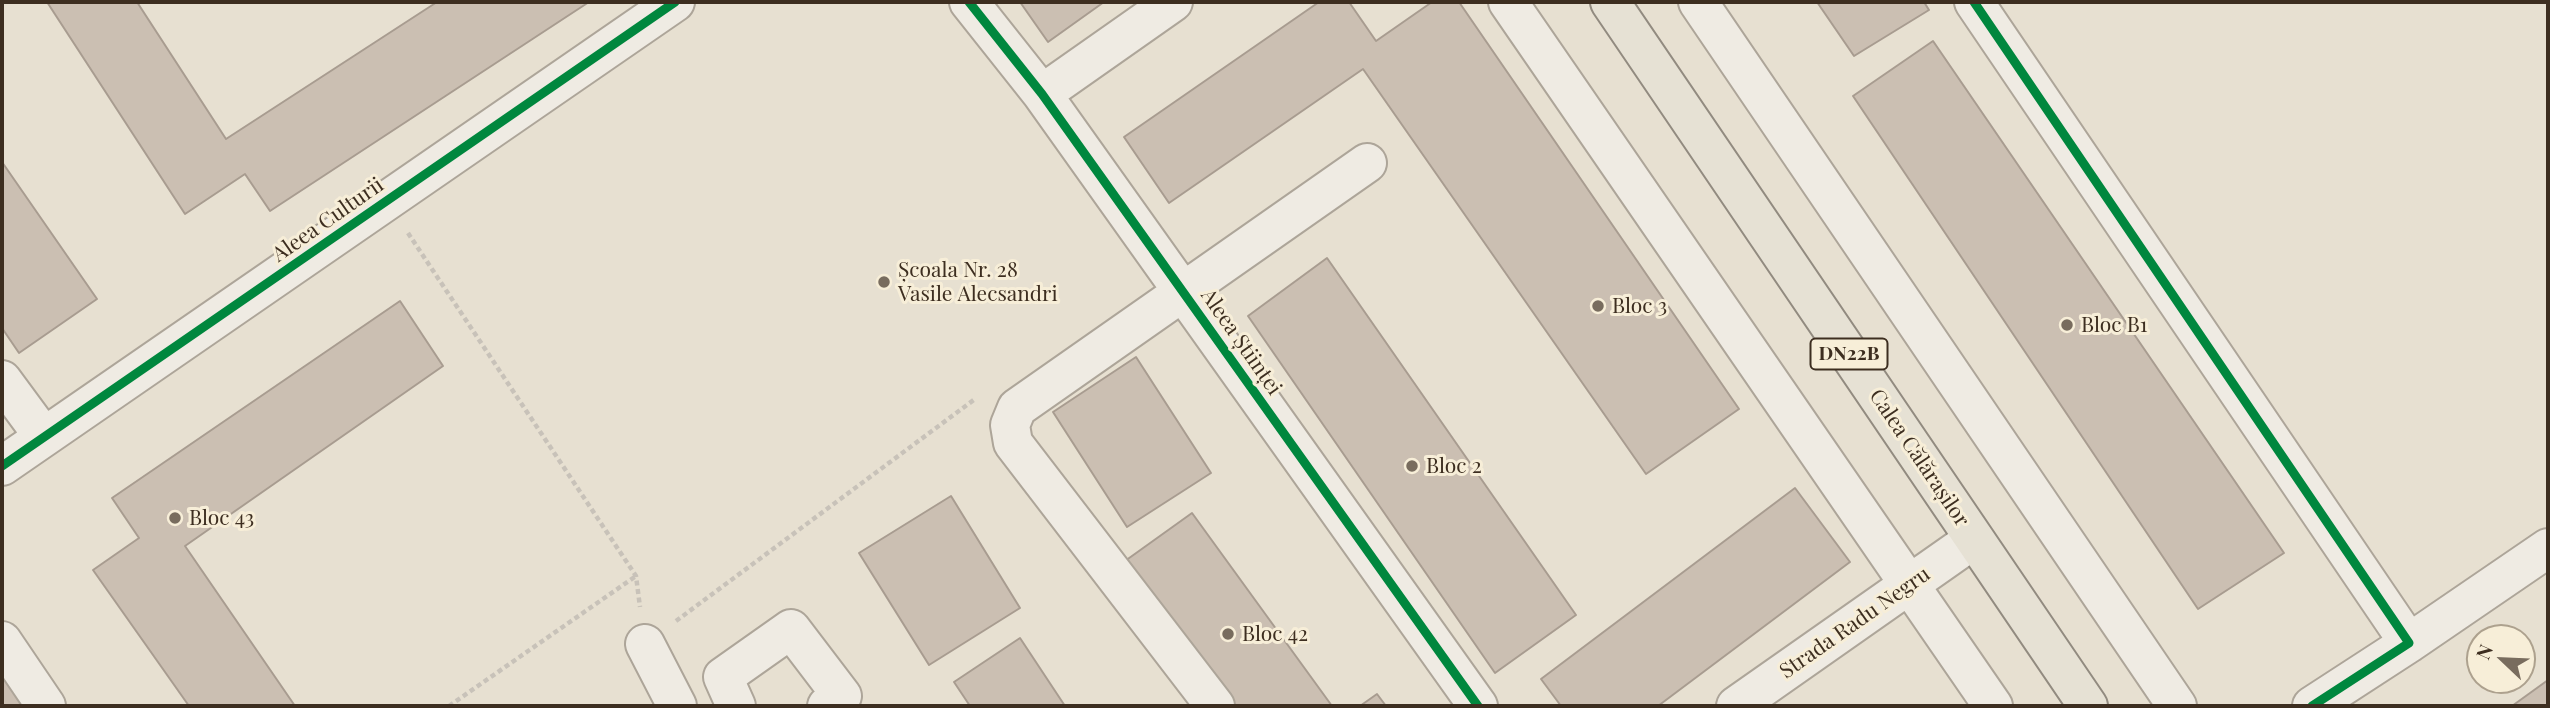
<!DOCTYPE html>
<meta charset="utf-8">
<style>
body{margin:0}
#map{position:relative;width:2550px;height:708px;overflow:hidden;background:#e7e0d1;font-family:"Playfair Display",serif}
canvas{display:block}
.frame{position:absolute;inset:0;border:4px solid #3d2e20;pointer-events:none}
.north{position:absolute;left:2466px;top:624px;width:70px;height:70px;box-sizing:border-box;background:#f7eed8;border:2px solid #ada18e;border-radius:50%;rotate:293deg;font-size:19px;font-weight:700;line-height:28px;text-align:center;color:#3d2e20}
.north::after{content:'';display:block;margin:auto;width:24px;height:32px;background:#786c5e;clip-path:polygon(50% 0,100% 100%,50% 72%,0 100%)}
</style>
<div id="map">
<canvas width="2550" height="708"></canvas>
<div class="frame"></div>
<div class="north">N</div>
</div>
<script>
const ctx = document.querySelector('canvas').getContext('2d');
ctx.lineJoin = 'round';
function fill(path, color) { ctx.fillStyle = color; ctx.fill(path, 'evenodd'); }
function stroke(path, color, width, dash) { ctx.strokeStyle = color; ctx.lineWidth = width; ctx.lineCap = dash ? 'butt' : 'round'; ctx.setLineDash(dash || []); ctx.stroke(path); }
function write(font, color, halo, rows, align = 'center') {
  ctx.font = font + ' "Playfair Display",serif'; ctx.lineWidth = 6; ctx.setLineDash([]); ctx.textBaseline = 'middle'; ctx.strokeStyle = halo; ctx.fillStyle = color; for (const [text, x, y, turn = 0] of rows) {
    ctx.save(); ctx.translate(x, y); ctx.rotate((+turn || 0) * Math.PI / 180); ctx.textAlign = isNaN(turn) ? turn : align; if (halo) ctx.strokeText(text, 0, 0); ctx.fillText(text, 0, 0); ctx.restore();
  }
}
const building = new Path2D(`
 M47,2h90l89,137 211,-137h152l-319,209 -25,-37 -60,40z
 M1020,2h84l-56,40z
 M1319,2h30l27,39 56,-39h27l280,407 -93,65 -283,-405 -194,134 -45,-66z
 M1817,2h107l5,8 -75,46z
 M1933,41l351,512 -86,56 -345,-513z
 M2,162l95,137 -78,54 -17,-25z
 M1327,258l249,357 -81,58 -247,-357z
 M400,301l43,65 -258,180 110,160h-106l-96,-136 46,-32 -27,-40z
 M1136,357l75,116 -84,54 -74,-115z
 M1795,488l55,74 -192,144h-97l-20,-27z
 M951,496l69,112 -91,57 -70,-112z
 M1192,513l140,193h-102l-105,-145z
 M1020,638l45,68h-95l-16,-24z
 M2,665l29,41h-29z
 M2548,680v26h-36z
 M1377,694l9,12h-26z`);
fill(building, '#cbbfb2');
stroke(building, '#a89c90', 2);
const minor = new Path2D(`
 M969,2l73,92 436,612
 M1508,2l485,704
 M1698,2l479,704
 M1974,2l435,641 -97,63
 M1042,94l131,-92
 M2,380l42,57
 M2,466l673,-464
 M2,641l44,65
 M2409,643l139,-95
 M645,644l32,62
 M736,706l-13,-29 68,-48 51,67 -15,10
 M1215,706l-202,-263 -3,-18 7,-17 350,-245
 M1736,706l238,-167`);
const major = new Path2D(`
 M1610,2l478,704`);
stroke(minor, '#ada599', 42);
stroke(major, '#928b80', 42);
stroke(new Path2D(`
 M408,233l228,343 4,31
 M676,621l299,-222
 M449,706l187,-130`), '#c8c2b9', 4.5, [5, 3.5]);
stroke(minor, '#efebe3', 38);
stroke(major, '#e6e1d4', 38);
stroke(new Path2D(`
 M969,2l73,92 436,612
 M1974,2l435,641 -97,63
 M2,466l673,-464`), '#00873e', 9);
for (const [x, y, r, color] of [
 [884,282,7,"#786c5e"],
 [1598,306,7,"#786c5e"],
 [2067,325,7,"#786c5e"],
 [1412,466,7,"#786c5e"],
 [175,518,7,"#786c5e"],
 [1228,634,7,"#786c5e"]
]) { const dot = new Path2D(); dot.arc(x, y, r, 0, 2 * Math.PI); ctx.fillStyle = color; ctx.fill(dot); stroke(dot, '#f7eed8', 2.5); }
for (const [x, y, w] of [
 [1849,354,77]
]) { const box = new Path2D(); box.roundRect(x - w / 2, y - 15.5, w, 31, 5); ctx.fillStyle = '#f7eed8'; ctx.fill(box); stroke(box, '#3d2e20', 2); }
write('bold 19px', '#3d2e20', null, [
 ["DN22B",1849,354]
]);
write('21px', '#3d2e20', '#f7eed8', [
 ["Aleea Culturii",328,220,-35],
 ["Aleea Științei",1241,342,55],
 ["Calea Călărașilor",1919,458,56],
 ["Strada Radu Negru",1855,623,-35]
]);
write('21px', '#3d2e20', '#f7eed8', [
 ["Școala Nr. 28",898,270],
 ["Vasile Alecsandri",898,294],
 ["Bloc 3",1612,306],
 ["Bloc B1",2081,325],
 ["Bloc 2",1426,466],
 ["Bloc 43",189,518],
 ["Bloc 42",1242,634]
], 'left');
</script>
